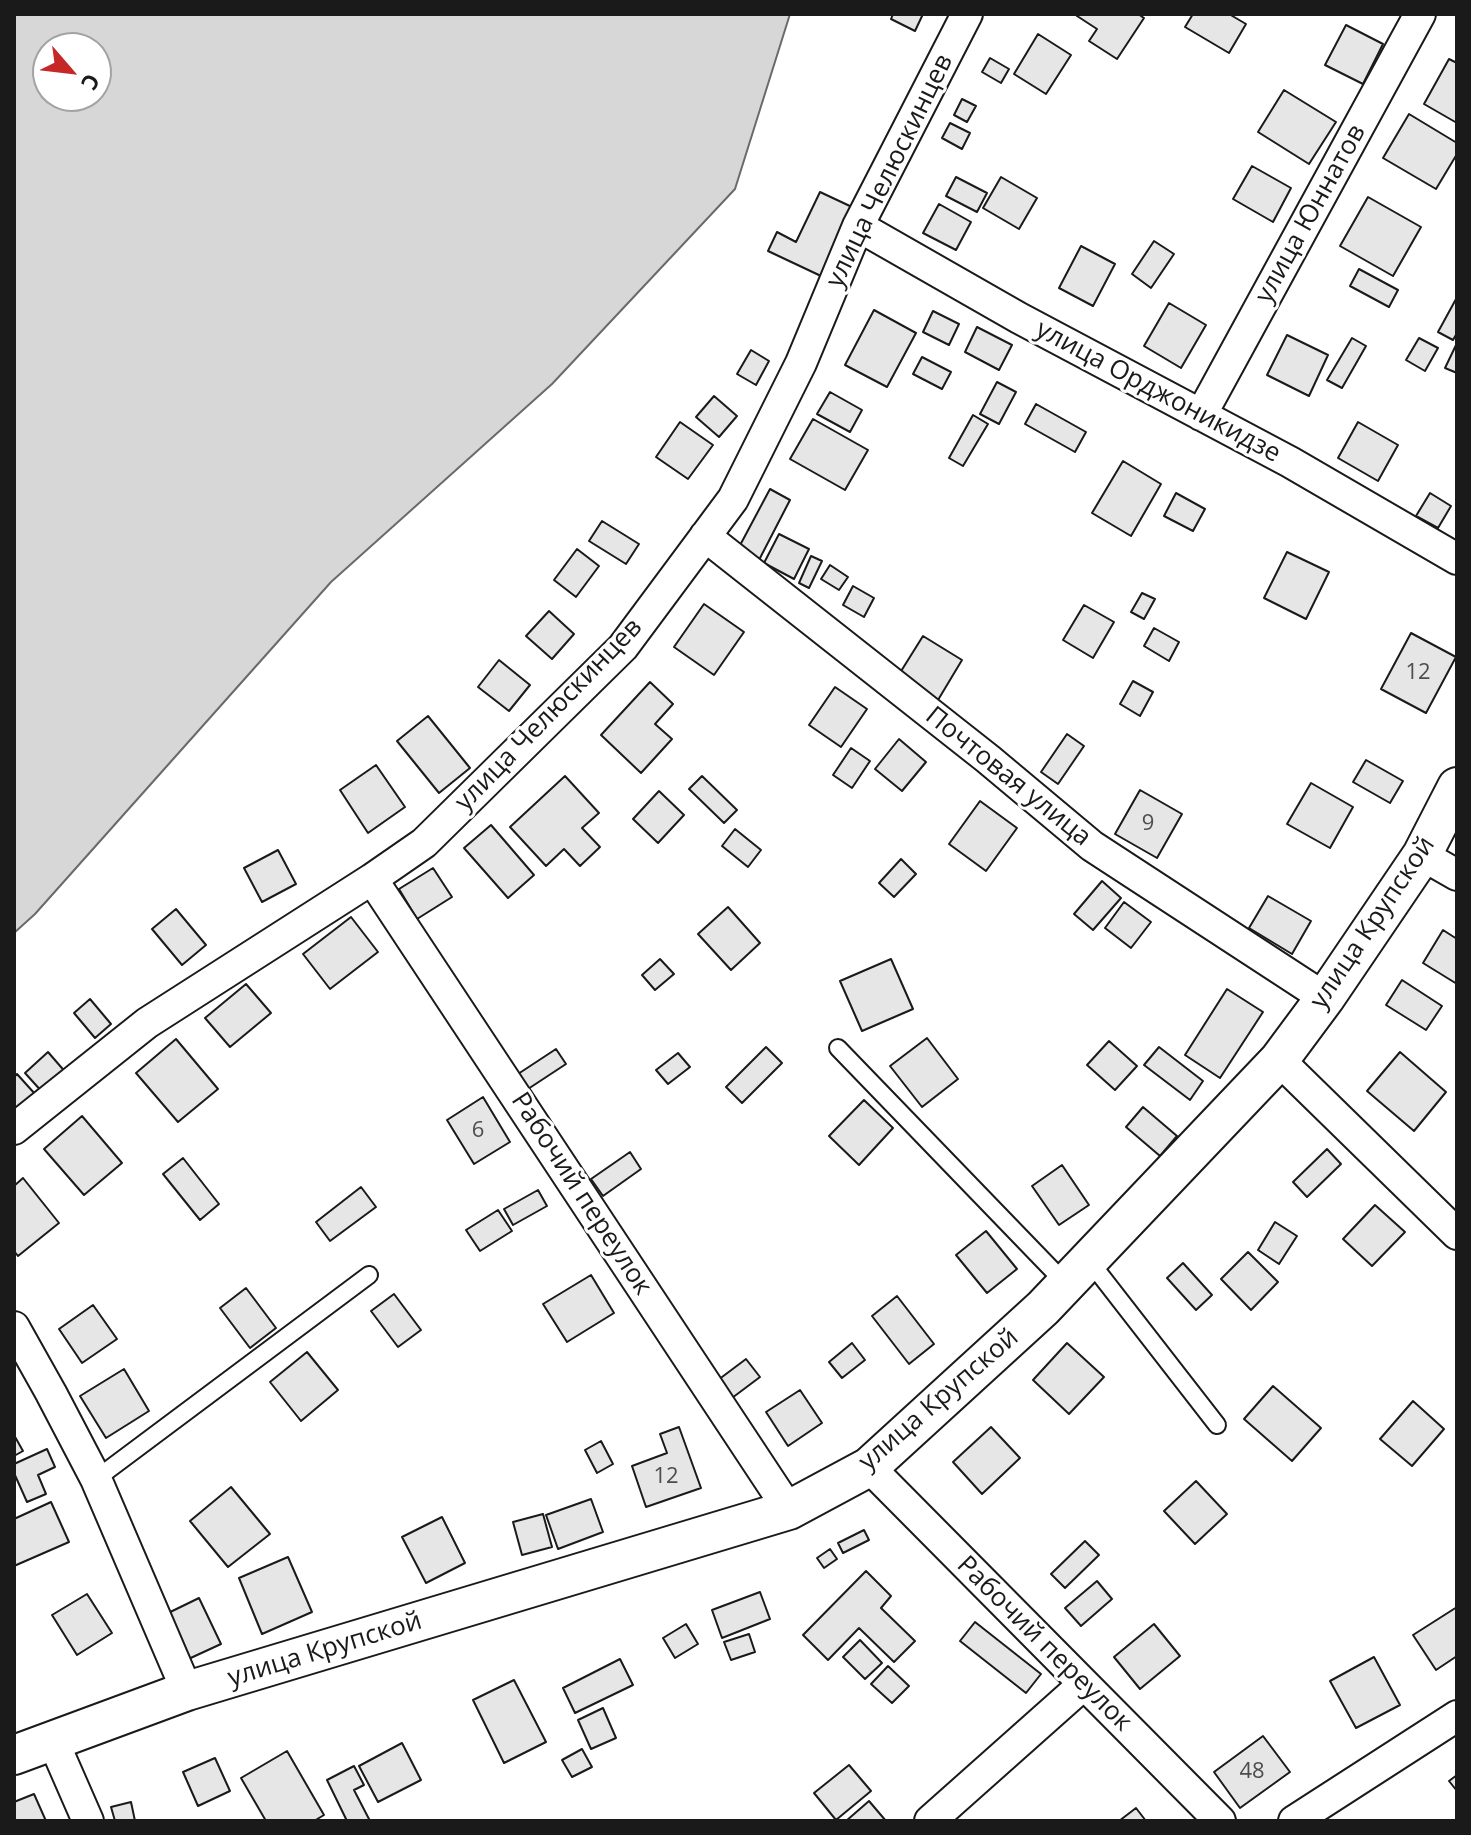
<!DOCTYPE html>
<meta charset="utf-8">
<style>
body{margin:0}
#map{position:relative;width:1471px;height:1835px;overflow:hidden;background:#fff;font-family:"Open Sans",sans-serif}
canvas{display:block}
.frame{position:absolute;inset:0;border:16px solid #1a1a1a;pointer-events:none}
.north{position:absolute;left:32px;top:32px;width:80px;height:80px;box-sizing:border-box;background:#fff;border:2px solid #a3a3a3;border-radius:50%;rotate:118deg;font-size:22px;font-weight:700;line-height:32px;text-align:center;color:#1a1a1a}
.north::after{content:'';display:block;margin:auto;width:28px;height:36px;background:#c62828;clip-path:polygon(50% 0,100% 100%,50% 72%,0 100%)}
</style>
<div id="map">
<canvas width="1471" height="1835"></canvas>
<div class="frame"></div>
<div class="north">С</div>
</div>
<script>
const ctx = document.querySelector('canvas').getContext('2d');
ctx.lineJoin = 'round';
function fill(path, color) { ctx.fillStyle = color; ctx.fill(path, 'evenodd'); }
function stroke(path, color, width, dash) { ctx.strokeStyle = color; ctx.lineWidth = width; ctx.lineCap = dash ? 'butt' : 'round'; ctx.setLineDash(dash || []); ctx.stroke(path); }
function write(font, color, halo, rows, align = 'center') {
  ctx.font = font + ' "Open Sans",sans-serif'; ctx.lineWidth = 6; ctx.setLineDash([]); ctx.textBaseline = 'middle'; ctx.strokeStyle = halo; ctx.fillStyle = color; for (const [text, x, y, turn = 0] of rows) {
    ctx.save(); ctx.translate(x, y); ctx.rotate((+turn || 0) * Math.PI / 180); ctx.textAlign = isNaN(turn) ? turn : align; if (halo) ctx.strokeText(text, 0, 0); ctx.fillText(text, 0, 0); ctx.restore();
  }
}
const water = new Path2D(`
 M14,14h776l-55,175 -183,195 -221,198 -296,332 -21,19zM48,48h48v48h-48z`);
fill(water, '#d7d7d7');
stroke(water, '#6a6a6a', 2);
const building = new Path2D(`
 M893,14h30l-8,17 -24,-12z
 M1074,14h64l6,4 -27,41 -28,-18 8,-12z
 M1193,14h36l17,10 -17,29 -44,-26z
 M1346,25l37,19 -20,40 -38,-19z
 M1038,34l33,21 -25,39 -32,-20z
 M990,58l19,11 -8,14 -19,-11z
 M1449,59l8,4v60l-33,-19z
 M1284,90l52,32 -27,42 -51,-32z
 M962,99l14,7 -9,16 -13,-7z
 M1409,114l48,29v11l-21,35 -53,-31z
 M950,123l20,10 -8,16 -20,-11z
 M1252,166l39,22 -18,34 -40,-23z
 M956,177l31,16 -10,19 -31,-16z
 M1001,177l36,21 -18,31 -36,-21z
 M820,192l32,15 -31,69 -53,-25 9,-19 19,10z
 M1368,197l53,30 -28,49 -53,-30z
 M939,204l32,18 -15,28 -33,-17z
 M1154,241l20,13 -23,34 -19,-14z
 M1081,246l34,18 -22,42 -34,-18z
 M1359,269l39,21 -9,17 -39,-21z
 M1456,299l1,34 -4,7 -15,-8z
 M1169,303l37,22 -25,43 -37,-22z
 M874,310l42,23 -29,54 -42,-22z
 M933,311l26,13 -10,21 -26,-13z
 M977,327l35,18 -13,25 -34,-18z
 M1287,335l41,20 -19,41 -42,-21z
 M1352,338l14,8 -24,42 -15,-8z
 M1419,338l19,10 -13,23 -19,-11z
 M1457,343v30l-12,-5z
 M751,350l18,11 -13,24 -19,-11z
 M922,357l29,15 -9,17 -29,-15z
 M997,382l19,10 -17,32 -19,-10z
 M830,392l32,18 -12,22 -33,-18z
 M714,396l23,20 -18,21 -23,-20z
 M1036,404l50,28 -11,20 -50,-28z
 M973,415l15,9 -25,42 -14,-8z
 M813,419l55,31 -23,40 -55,-31z
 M680,422l33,23 -25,34 -32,-22z
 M1358,422l40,23 -20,36 -40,-23z
 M1123,461l38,23 -30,52 -39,-23z
 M770,489l20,11 -31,60 -21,-11z
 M1176,493l29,16 -12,22 -29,-15z
 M1430,493l21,13 -13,22 -22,-12z
 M602,521l37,23 -13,20 -37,-23z
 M779,534l30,15 -15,30 -30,-16z
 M577,549l22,17 -23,31 -22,-17z
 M1287,552l42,20 -23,47 -42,-21z
 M811,556l11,5 -13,27 -10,-5z
 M830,565l18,12 -9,13 -18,-11z
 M853,586l21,12 -10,19 -21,-12z
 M1142,593l13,6 -11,20 -13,-7z
 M704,604l40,28 -30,43 -40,-28z
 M1084,605l30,17 -21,36 -30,-18z
 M549,611l25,23 -22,25 -26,-23z
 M1154,628l25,14 -10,19 -25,-15z
 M1411,633l45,24 -30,56 -45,-24z
 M923,636l39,24 -24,40 -40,-24z
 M499,660l31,25 -21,26 -31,-24z
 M1133,681l20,11 -13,24 -20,-12z
 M650,682l23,22 -18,20 17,15 -31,34 -40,-38z
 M835,687l32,22 -26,38 -32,-22z
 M428,716l42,52 -31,25 -42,-52z
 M1067,734l17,12 -26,38 -17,-12z
 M899,739l27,23 -24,29 -27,-22z
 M851,748l19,13 -18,27 -19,-13z
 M1366,760l37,21 -13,22 -37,-21z
 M376,765l29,42 -37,26 -28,-43z
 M565,776l34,37 -17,15 18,19 -20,19 -16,-17 -18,17 -36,-39z
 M702,776l35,34 -13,13 -35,-34z
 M1311,783l42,24 -23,41 -43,-24z
 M1140,790l42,24 -25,44 -42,-24z
 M659,791l25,24 -26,28 -25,-24z
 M980,801l37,27 -31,43 -37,-27z
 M491,825l43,50 -26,23 -44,-50z
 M735,829l26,21 -13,17 -26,-21z
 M278,850l18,34 -34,18 -18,-34z
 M901,859l15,15 -22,23 -15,-14z
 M433,868l19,29 -35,22 -18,-30z
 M1102,881l19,17 -28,32 -19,-16z
 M1268,896l43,25 -19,33 -43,-26z
 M1124,902l27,20 -20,26 -26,-20z
 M728,907l32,36 -29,27 -33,-36z
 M176,909l30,36 -24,20 -30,-36z
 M351,917l27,35 -48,37 -27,-35z
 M1443,930l14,9v45l-34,-21z
 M660,959l14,15 -19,16 -13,-15z
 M891,959l22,50 -51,22 -22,-50z
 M1402,980l40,26 -16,24 -40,-25z
 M246,984l25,29 -41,34 -25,-29z
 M1227,989l36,23 -43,66 -35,-23z
 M90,999l21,25 -16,14 -21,-25z
 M927,1038l31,41 -36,28 -32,-41z
 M176,1039l42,50 -40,33 -42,-49z
 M1109,1041l28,25 -22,24 -28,-25z
 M766,1047l16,16 -40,40 -16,-16z
 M1159,1047l44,34 -13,19 -46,-35z
 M556,1049l10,15 -38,25 -10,-15z
 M48,1052l19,22 -23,20 -19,-21z
 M1400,1052l46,40 -32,39 -47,-40z
 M678,1053l12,14 -22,17 -12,-14z
 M17,1074l18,20 -21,19v-36z
 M483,1097l27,45 -36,22 -27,-44z
 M864,1100l29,28 -34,37 -30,-29z
 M1143,1107l34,29 -17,20 -34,-29z
 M82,1116l40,47 -38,32 -40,-46z
 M1327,1149l14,15 -34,33 -14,-15z
 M630,1152l11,17 -38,27 -12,-17z
 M183,1158l36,46 -19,16 -37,-46z
 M1062,1165l27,40 -30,20 -27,-39z
 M23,1178l36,45 -41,33 -4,-5v-65z
 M361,1187l15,20 -46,34 -14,-19z
 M538,1190l9,16 -34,19 -9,-16z
 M1375,1205l30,27 -33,34 -29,-27z
 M498,1210l14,21 -32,20 -14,-21z
 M1275,1222l22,14 -18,28 -21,-14z
 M986,1231l31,38 -30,24 -31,-38z
 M1248,1252l30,30 -27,28 -30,-31z
 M1183,1263l29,32 -16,15 -29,-32z
 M591,1275l23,38 -47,29 -24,-38z
 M246,1288l30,40 -26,20 -30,-40z
 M394,1294l27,36 -23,17 -27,-36z
 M897,1296l37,48 -25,20 -37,-48z
 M93,1305l24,34 -35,24 -23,-34z
 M852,1343l13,17 -23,18 -13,-16z
 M1067,1343l37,34 -35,37 -36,-34z
 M307,1352l31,38 -37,31 -31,-39z
 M746,1359l14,18 -28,21 -14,-18z
 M124,1369l25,42 -43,27 -26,-42z
 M1273,1386l48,42 -29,33 -48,-42z
 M800,1390l22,33 -34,23 -22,-34z
 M1413,1401l31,28 -32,37 -32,-27z
 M679,1427l22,61 -55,19 -14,-41 35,-13 -7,-19z
 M991,1427l29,31 -38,36 -29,-32z
 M14,1435l9,16 -9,5z
 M601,1441l12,23 -16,9 -12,-23z
 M47,1449l8,18 -17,8 8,19 -19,8 -13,-29v-9z
 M1196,1481l31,33 -32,30 -31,-33z
 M231,1487l39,47 -42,33 -38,-46z
 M591,1499l12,33 -45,17 -12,-34z
 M51,1502l18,40 -55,24v-47z
 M543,1514l9,33 -30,8 -9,-33z
 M442,1517l23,46 -39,20 -24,-46z
 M864,1530l5,10 -26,13 -5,-10z
 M1085,1541l14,14 -34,33 -14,-14z
 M830,1549l7,10 -13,9 -7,-10z
 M288,1557l24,55 -50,22 -23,-56z
 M866,1571l25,25 -10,12 34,33 -21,21 -35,-34 -31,32 -25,-25z
 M1097,1581l15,18 -31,27 -16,-18z
 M760,1592l10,27 -48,19 -10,-28z
 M87,1594l25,39 -35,22 -25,-40z
 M199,1598l22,46 -39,18 -22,-45z
 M1457,1607v49l-21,14 -23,-35z
 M975,1622l66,52 -15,19 -66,-52z
 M686,1624l12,20 -23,14 -12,-20z
 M1154,1624l26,32 -40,33 -26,-32z
 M749,1634l6,18 -24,8 -7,-18z
 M860,1640l22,23 -17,16 -22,-22z
 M1374,1657l26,48 -44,23 -26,-47z
 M620,1659l13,26 -58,28 -12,-25z
 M888,1666l21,20 -17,17 -21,-19z
 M514,1680l32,62 -42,21 -31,-63z
 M603,1708l13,30 -25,11 -13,-29z
 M1263,1736l27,36 -50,36 -26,-36z
 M402,1743l19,37 -43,22 -19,-36z
 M582,1749l10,18 -20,10 -10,-17z
 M287,1751l37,64 -10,6h-48l-25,-43z
 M215,1758l15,33 -32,15 -15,-34z
 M849,1765l22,26 -35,29 -22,-27z
 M354,1766l10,19 -10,5 16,31h-23l-20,-41z
 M1457,1775v16l-8,-10z
 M34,1794l12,27h-32v-19z
 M869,1801l17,20h-40z
 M131,1802l4,19h-20l-4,-14z
 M1136,1808l10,13h-27z`);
fill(building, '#e6e6e6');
stroke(building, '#1a1a1a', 2);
const service = new Path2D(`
 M838,1048l227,235
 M1088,1259l129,166
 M96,1479l273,-204`);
const minor = new Path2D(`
 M858,226l161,92 271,144 167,97
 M1201,415l219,-401
 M705,536l283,223 104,87 233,152
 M1422,855l35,20
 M372,879l417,631
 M1279,1060l178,174
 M14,1129l133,-106 225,-144 52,-36 199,-196 110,-148 68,-136 57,-137 109,-212
 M14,1327l37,66 45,86 91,212
 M869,1467l351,354
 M53,1741l35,80
 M930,1821l154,-137
 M1294,1821l163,-105`);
const tertiary = new Path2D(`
 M14,1755l173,-64 602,-181 80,-43 174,-159 236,-248 46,-62 97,-143 35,-68`);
stroke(service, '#1a1a1a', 20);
stroke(minor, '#1a1a1a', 34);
stroke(tertiary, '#1a1a1a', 42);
stroke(service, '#fff', 16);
stroke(minor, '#fff', 30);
stroke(tertiary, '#fff', 38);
write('22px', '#4d4d4d', null, [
 ["12",1418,673],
 ["9",1148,824],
 ["6",478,1131],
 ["12",666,1477],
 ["48",1252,1772]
]);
write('26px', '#1a1a1a', '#fff', [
 ["улица Челюскинцев",890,171,-64],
 ["улица Юннатов",1311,214,-61],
 ["улица Орджоникидзе",1158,392,28],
 ["улица Челюскинцев",549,715,-46],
 ["Почтовая улица",1008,777,39],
 ["улица Крупской",1373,923,-56],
 ["Рабочий переулок",581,1194,57],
 ["улица Крупской",939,1400,-41],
 ["Рабочий переулок",1044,1644,45],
 ["улица Крупской",325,1650,-17]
]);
</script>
